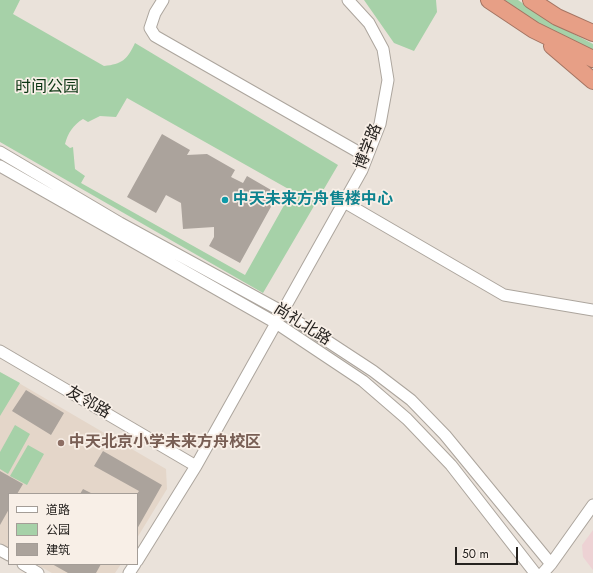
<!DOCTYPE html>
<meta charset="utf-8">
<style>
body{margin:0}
#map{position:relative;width:593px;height:573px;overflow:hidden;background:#eae2da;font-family:Jost,"Noto Sans SC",sans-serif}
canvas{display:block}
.legend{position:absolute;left:8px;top:493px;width:130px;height:72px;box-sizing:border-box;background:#f8efe7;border:1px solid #a49d97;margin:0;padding:5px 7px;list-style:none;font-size:12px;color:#262320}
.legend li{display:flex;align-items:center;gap:8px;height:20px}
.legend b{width:20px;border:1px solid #a49d97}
.scale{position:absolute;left:455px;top:547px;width:63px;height:18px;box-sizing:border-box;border:2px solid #262320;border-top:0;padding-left:5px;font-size:12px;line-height:14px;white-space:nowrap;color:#262320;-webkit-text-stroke:3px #f8efe7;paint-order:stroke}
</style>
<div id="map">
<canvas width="593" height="573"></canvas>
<ul class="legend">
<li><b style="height:5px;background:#fff"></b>道路</li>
<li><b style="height:11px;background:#a6d1a8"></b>公园</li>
<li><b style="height:11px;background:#aba39c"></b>建筑</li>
</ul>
<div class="scale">50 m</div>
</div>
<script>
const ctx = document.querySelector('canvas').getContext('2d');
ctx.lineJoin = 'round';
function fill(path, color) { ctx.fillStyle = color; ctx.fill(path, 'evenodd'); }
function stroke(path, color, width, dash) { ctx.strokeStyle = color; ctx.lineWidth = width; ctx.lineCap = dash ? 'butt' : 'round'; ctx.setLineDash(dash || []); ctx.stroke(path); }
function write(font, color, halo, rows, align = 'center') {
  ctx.font = font + ' Jost,"Noto Sans SC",sans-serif'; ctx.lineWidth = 3.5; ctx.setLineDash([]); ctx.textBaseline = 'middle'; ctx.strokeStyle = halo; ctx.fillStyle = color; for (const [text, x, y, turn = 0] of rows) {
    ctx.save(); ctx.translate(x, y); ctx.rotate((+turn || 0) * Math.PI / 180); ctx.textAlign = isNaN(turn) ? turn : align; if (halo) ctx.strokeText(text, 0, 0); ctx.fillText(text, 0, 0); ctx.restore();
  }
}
fill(new Path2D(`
 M593,530v40l-10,-13 -1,-12z`), '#edd2d4');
fill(new Path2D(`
 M0,372l166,97 1,20 -30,49v-44h-128v54l-9,-5z
 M36,564h85l-6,9h-63z`), '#e4d6c9');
fill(new Path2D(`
 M0,0h20l-7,14 91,52c18,-2 23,-6 31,-23l203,122 -75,128 -263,-151zM127,98l165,93 -47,84 -164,-92 4,-7 -10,-7 -2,-22 -3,1 -5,-4c3,-11 8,-19 18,-25l5,3 12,-6 16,1z
 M364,0h72l1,12 -23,39 -20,-8z
 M505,0h13l29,20 46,24v7l-57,-29z
 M0,372l20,11 -20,33z
 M15,425l15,9 -22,40 -8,-5v-17z
 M28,445l16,9 -17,31 -17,-9z`), '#a6d1a8');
fill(new Path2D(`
 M162,134l28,16 -3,5 20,-1 28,16 -4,7 12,6 4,-7 31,18 -38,69 -31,-17 5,-9v-10l-31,2 -2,-26 -15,-8 -10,18 -29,-16z
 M26,390l38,23 -13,22 -39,-24z
 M103,451l59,34 -25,44v-35l2,-3 -45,-25z
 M0,471l23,13 -6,10h-8v15l-9,16z
 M83,489l10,5h-13z
 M52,564h49l-5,9h-28z`), '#aba39c');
const minor = new Path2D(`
 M163,0l-8,13 -5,15 5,8 212,121
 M0,152l120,71 163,89 90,59 38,29 34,35 106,129
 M0,166l276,157 87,58 44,38 44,46 84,108
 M344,202l160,93 89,15
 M0,351l196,115
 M0,550l9,5
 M137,561l59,-95 148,-264 18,-32 18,-46 8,-44 -5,-31 -14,-26 -21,-23
 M23,564l15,9
 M129,573l6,-9
 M543,573l8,-9 42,-59`);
const highway = new Path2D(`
 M489,0l45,30 59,29
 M531,0l26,17 36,16
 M552,46l41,35`);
stroke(minor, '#aca59d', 13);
stroke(highway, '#a37462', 18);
stroke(minor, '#fff', 11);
stroke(highway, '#e79f86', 16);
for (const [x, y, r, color] of [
 [225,200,4,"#0f9aa8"],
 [61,443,4,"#8d6e63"]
]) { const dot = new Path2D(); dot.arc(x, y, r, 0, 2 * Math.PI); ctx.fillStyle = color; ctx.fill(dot); stroke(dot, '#f8efe7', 1.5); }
write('16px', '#0b3512', '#f8efe7', [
 ["时间公园",47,88]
]);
write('16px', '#262320', '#f8efe7', [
 ["博学路",369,147,-69],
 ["尚礼北路",302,325,32],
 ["友邻路",88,403,30]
]);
write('bold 16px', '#0d838f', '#f8efe7', [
 ["中天未来方舟售楼中心",233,200]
], 'left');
write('bold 16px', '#785e54', '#f8efe7', [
 ["中天北京小学未来方舟校区",69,443]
], 'left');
</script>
